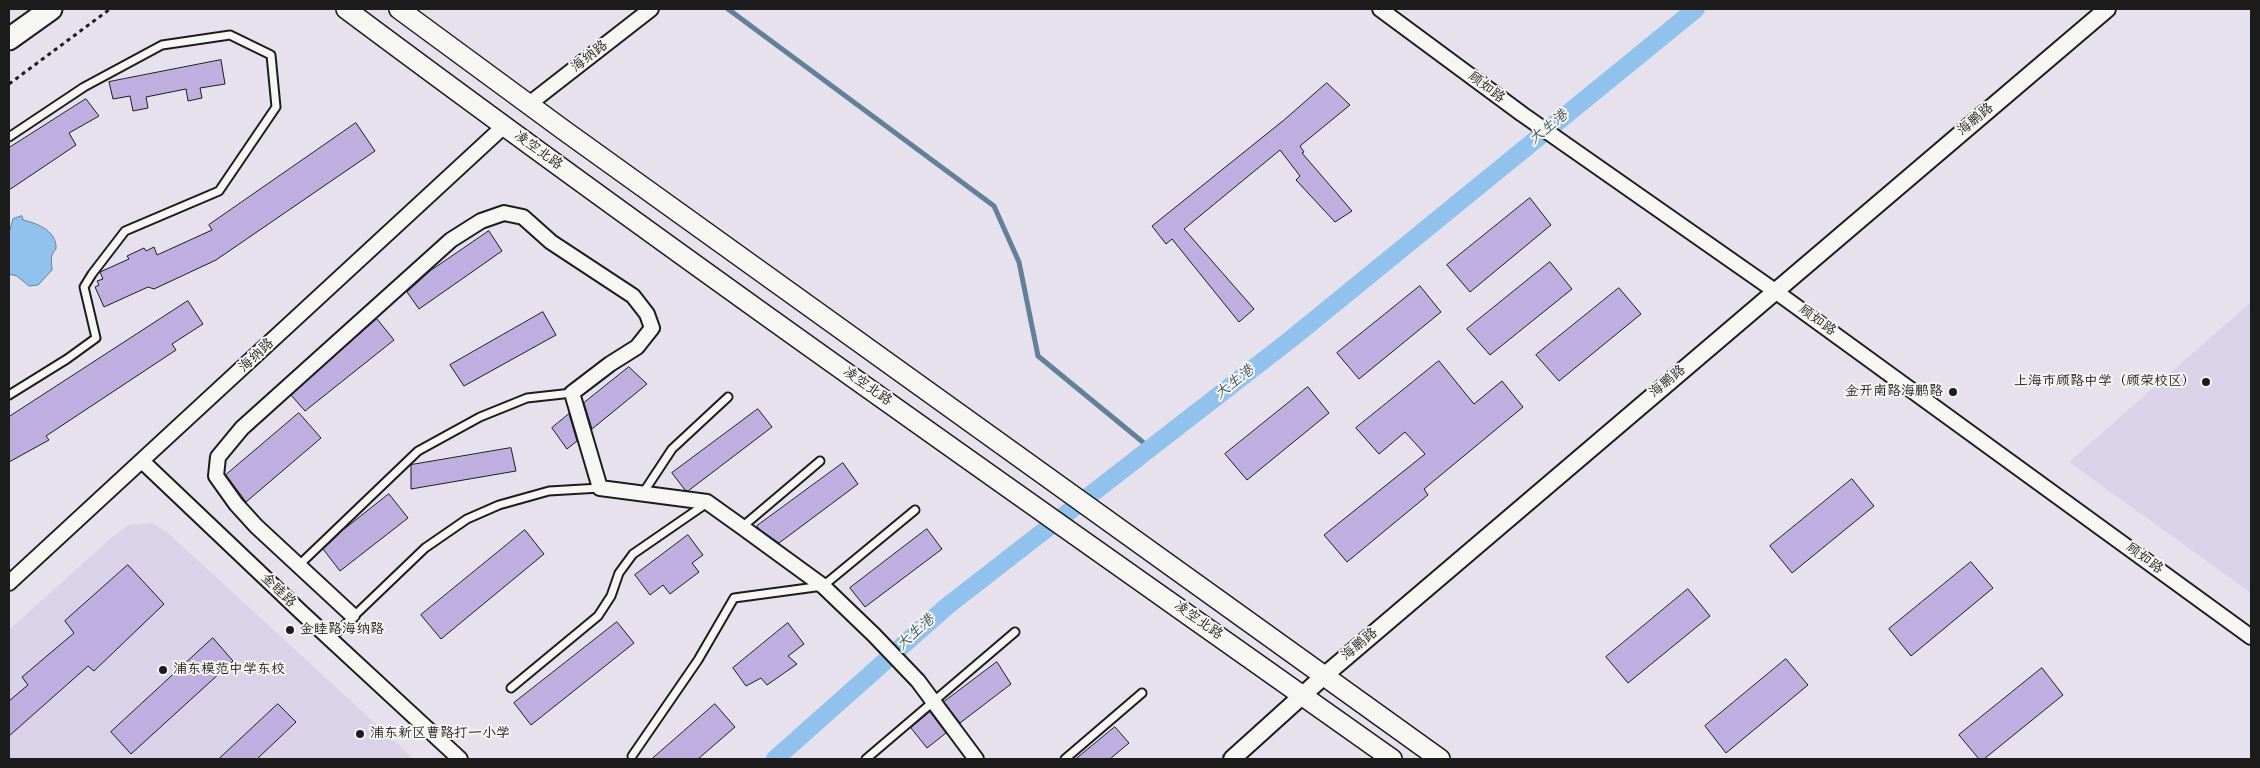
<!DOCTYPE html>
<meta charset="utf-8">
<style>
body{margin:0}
#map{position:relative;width:2260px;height:768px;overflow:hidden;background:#e6e1ed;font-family:"Architects Daughter",sans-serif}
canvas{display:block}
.frame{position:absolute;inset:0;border:10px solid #1c1c1c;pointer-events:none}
</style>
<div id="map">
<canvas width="2260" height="768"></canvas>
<div class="frame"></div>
</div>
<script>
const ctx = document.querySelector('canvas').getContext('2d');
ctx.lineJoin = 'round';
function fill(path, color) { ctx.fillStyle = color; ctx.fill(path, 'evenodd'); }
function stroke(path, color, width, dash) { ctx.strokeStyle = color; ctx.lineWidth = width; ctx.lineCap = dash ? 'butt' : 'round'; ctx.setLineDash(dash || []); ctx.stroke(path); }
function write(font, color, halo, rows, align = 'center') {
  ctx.font = font + ' "Architects Daughter","LXGW WenKai TC",sans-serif'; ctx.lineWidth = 4; ctx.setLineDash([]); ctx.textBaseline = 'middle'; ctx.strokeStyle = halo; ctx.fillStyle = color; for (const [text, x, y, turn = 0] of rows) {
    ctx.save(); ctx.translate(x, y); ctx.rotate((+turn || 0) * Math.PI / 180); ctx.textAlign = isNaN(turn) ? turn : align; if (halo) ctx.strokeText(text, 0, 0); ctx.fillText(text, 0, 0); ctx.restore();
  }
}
fill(new Path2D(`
 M2251,302v291l-182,-131z
 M152,523l16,10 246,226h-405v-129l102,-92 18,-13z`), '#dad2e9');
const water = new Path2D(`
 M22,216l1,4c13,3 32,10 33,26 0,7 -1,2 -3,7 -3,4 -1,12 -1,17l-14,15 -9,1 -12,-10 -8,-2v-41l4,-14z`);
fill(water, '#91c2ed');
stroke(water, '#628099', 1);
stroke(new Path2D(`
 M728,9l266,197 25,56 19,94 112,92`), '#628099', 5);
stroke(new Path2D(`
 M775,759l171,-152 345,-268 405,-330`), '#91c2ed', 18);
const building = new Path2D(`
 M221,60l4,24 -25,4 2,10 -14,3 -2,-12 -40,8 2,11 -15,3 -3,-15 -17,3 -4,-17z
 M1327,83l23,22 -50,41 4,6 -2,1 50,58 -17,11 -39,-42 4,-4 -20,-26 -96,79 70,80 -15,13 -67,-83 -6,5 -14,-18 132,-106z
 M86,99l13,17 -30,17 7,12 -67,45v-42z
 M356,123l19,28 -159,109 -62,29 -6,-2 -44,20 -9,-20 4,-2 -2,-4 6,-2 -3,-7 29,-13 -2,-3 17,-8 2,3 8,-4 3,8 55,-25 -3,-5z
 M1530,198l21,27 -81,67 -23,-27z
 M489,231l13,20 -83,58 -12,-17 23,-21z
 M1550,262l22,27 -82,66 -23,-26z
 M1420,286l21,26 -82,67 -22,-26z
 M1619,288l22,26 -82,67 -23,-26z
 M188,301l15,23 -31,20 4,6 -130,86 3,4 -40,22v-45z
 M543,312l13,23 -92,51 -14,-21z
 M377,319l17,21 -89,71 -14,-16z
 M1439,361l35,43 28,-23 21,26 -99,82 4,6 -81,67 -23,-27 101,-81 -20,-22 -26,22 -23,-26z
 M629,367l18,17 -55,45 -8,-26z
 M1308,387l21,26 -82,67 -22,-26z
 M758,409l14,18 -84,64 -3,-1 -13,-17z
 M299,413l22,25 -75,64 -20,-27z
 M569,414l8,27 -10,8 -15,-21z
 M511,448l5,23 -105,18v-24z
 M843,463l15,21 -79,59 -20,-14 -2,-3z
 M1852,479l22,27 -82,67 -22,-27z
 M389,494l19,24 -68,53 -17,-22 20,-19z
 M927,529l15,20 -77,58 -15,-19z
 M525,530l19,24 -103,85 -20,-24z
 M688,535l15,20 -11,8 7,9 -29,22 -7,-9 -13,10 -15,-20z
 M1971,562l22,26 -82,68 -22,-27z
 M128,565l36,39 -70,67 -6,-5 -79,70v-35l19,-16 -6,-8 52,-44 -9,-12z
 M1688,589l22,27 -82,67 -22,-26z
 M617,622l17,21 -103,82 -17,-22z
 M788,623l16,21 -16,12 9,8 -30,21 -6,-7 -15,8 -13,-18z
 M213,638l20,23 -102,93 -20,-22z
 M1786,659l22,26 -82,68 -21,-27z
 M997,662l14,22 -51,39 -16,-21z
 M2042,668l21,27 -79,64h-5l-20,-24z
 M278,704l18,18 -39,37h-38z
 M715,704l20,23 -37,32h-46z
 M930,712l16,21 -19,15 -16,-20z
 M1115,727l14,16 -19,16h-34z`);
fill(building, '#bfafe0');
stroke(building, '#1c1c1c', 1);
const service = new Path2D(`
 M9,137l75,-50 78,-42 68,-10 41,20 5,52 -57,84 -94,40 -33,43 -8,13 12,51 -29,21 -58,36
 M643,493l29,-44 56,-52
 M742,527l78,-66
 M298,566l120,-115 62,-34 47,-19 45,-5
 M330,639l95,-91 42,-29 32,-14 50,-14 51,-3
 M511,688l87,-72 13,-20 8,-23 14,-19 74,-51
 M632,756l66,-96 36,-62 89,-12 92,-76
 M866,759l149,-127
 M1065,759l77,-66`);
const minor = new Path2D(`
 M1380,9l142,105 253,177 476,346
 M529,104l122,-95
 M142,461l159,151 159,147
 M9,583l494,-456
 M352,615l-96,-89 -20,-22 -20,-28 2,-19 24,-29 209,-188 30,-19 23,-8 19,4 28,25 82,54 14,18 5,14 -15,19 -27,17 -38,29 28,95 107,14 35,25 81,59 51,49 44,46 58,78`);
const tertiary = new Path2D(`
 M1232,759l93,-84 782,-666`);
const secondary = new Path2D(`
 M346,9c344,257 696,502 1046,750
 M399,9l166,122 875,628`);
const primary = new Path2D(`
 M9,39l42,-30`);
stroke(service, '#1c1c1c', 11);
stroke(minor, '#1c1c1c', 18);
stroke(tertiary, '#1c1c1c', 20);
stroke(secondary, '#1c1c1c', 22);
stroke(primary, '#1c1c1c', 25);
stroke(new Path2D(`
 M9,84l101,-75`), '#1c1c1c', 3, [4, 4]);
stroke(service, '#f6f6f2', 7);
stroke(minor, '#f6f6f2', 14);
stroke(tertiary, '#f6f6f2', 16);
stroke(secondary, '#f6f6f2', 19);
stroke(primary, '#f6f6f2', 21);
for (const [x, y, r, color] of [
 [2206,382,5,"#1c1c1c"],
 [1953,392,5,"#1c1c1c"],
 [290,630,5,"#1c1c1c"],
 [163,670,5,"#1c1c1c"],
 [360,734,5,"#1c1c1c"]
]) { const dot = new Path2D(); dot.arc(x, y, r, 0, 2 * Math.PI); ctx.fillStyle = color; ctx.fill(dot); stroke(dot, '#f6f6f2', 2); }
write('14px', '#1c1c1c', '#f6f6f2', [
 ["海纳路",590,57,-38],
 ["顾如路",1486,88,37],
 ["海鹏路",1976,120,-40],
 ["凌空北路",538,151,36],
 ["顾如路",1817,321,36],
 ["海纳路",257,356,-43],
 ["海鹏路",1668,382,-40],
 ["凌空北路",867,387,35],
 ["顾如路",2144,559,36],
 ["金睦路",278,591,44],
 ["凌空北路",1198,621,35],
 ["海鹏路",1360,645,-40]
]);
write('14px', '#1c1c1c', '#f6f6f2', [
 ["上海市顾路中学（顾荣校区）",2196,382,"right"],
 ["金开南路海鹏路",1943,392,"right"],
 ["金睦路海纳路",300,630],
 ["浦东模范中学东校",173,670],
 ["浦东新区曹路打一小学",370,734]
], 'left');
write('italic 15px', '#455665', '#f6f6f2', [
 ["大生港",1549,128,-39],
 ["大生港",1235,383,-38],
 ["大生港",916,633,-42]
]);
</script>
